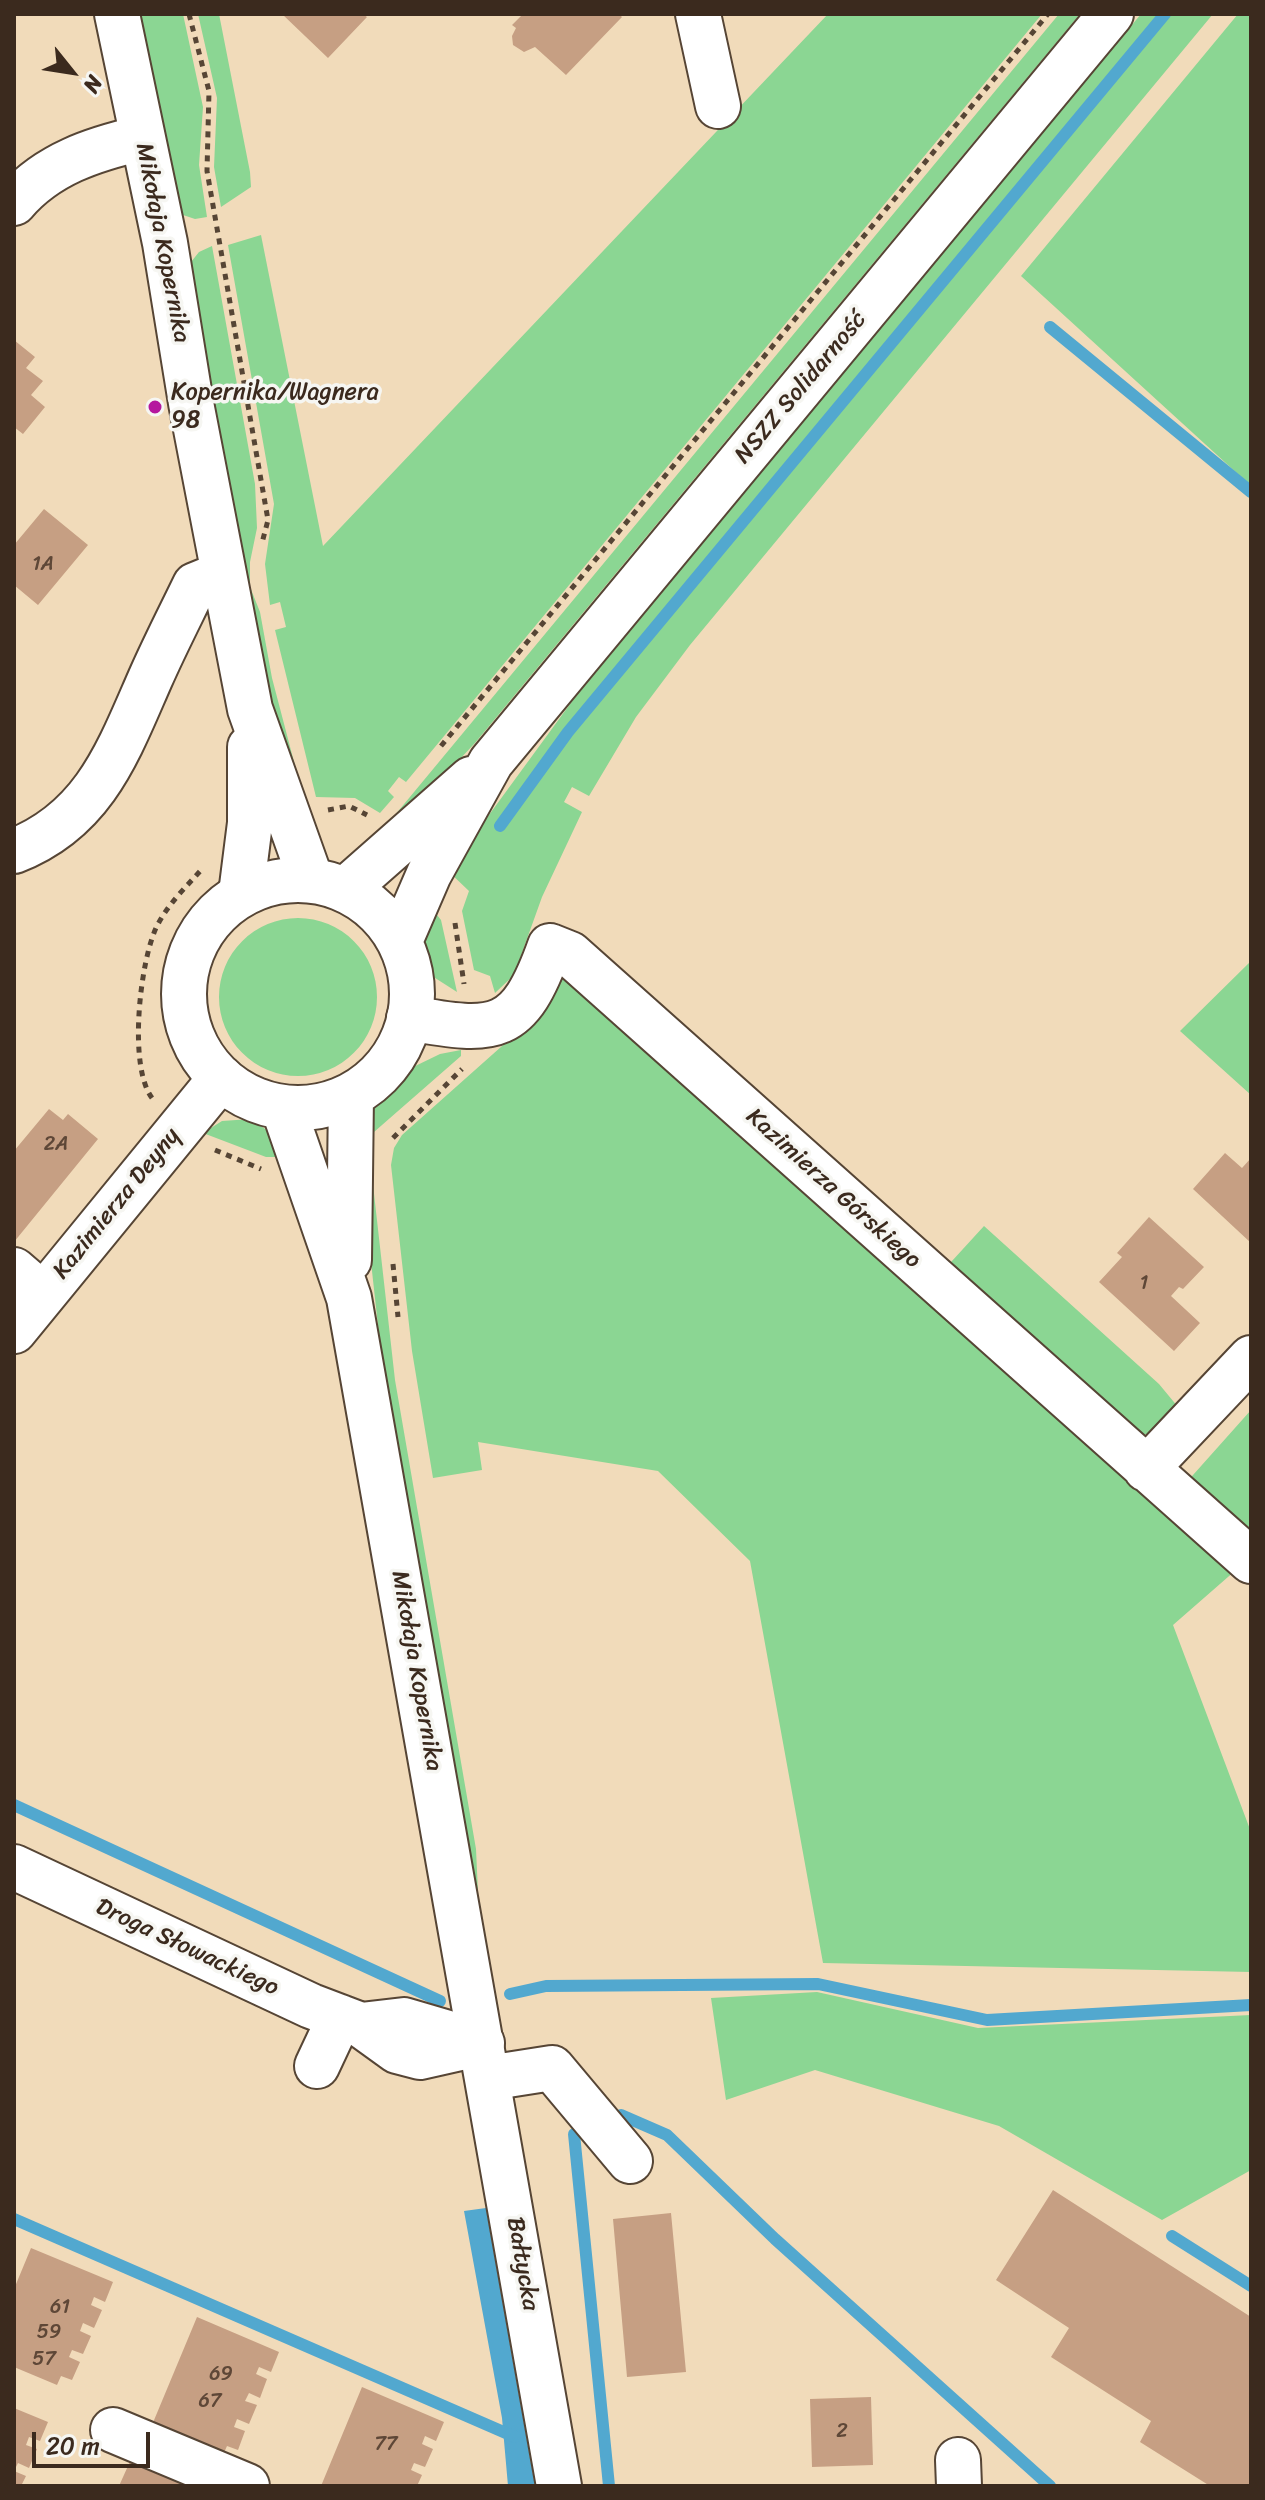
<!DOCTYPE html>
<meta charset="utf-8">
<style>
body{margin:0}
#map{position:relative;width:1265px;height:2500px;overflow:hidden;background:#f1dbba;font-family:Sriracha,sans-serif}
canvas{display:block}
.frame{position:absolute;inset:0;border:16px solid #3b2a1e;pointer-events:none}
.north{position:absolute;left:32px;top:32px;width:80px;height:80px;-webkit-text-stroke:6px #f6f6f2;paint-order:stroke;rotate:120deg;font-size:22px;font-weight:700;line-height:32px;text-align:center;color:#3b2a1e}
.north::after{content:'';display:block;margin:auto;width:28px;height:36px;background:#3b2a1e;clip-path:polygon(50% 0,100% 100%,50% 72%,0 100%)}
.scale{position:absolute;left:32px;top:2432px;width:118px;height:36px;box-sizing:border-box;border:4px solid #3b2a1e;border-top:0;padding-left:10px;font-size:24px;line-height:28px;white-space:nowrap;color:#3b2a1e;-webkit-text-stroke:6px #f6f6f2;paint-order:stroke}
</style>
<div id="map">
<canvas width="1265" height="2500"></canvas>
<div class="frame"></div>
<div class="north">N</div>
<div class="scale">20 m</div>
</div>
<script>
const ctx = document.querySelector('canvas').getContext('2d');
ctx.lineJoin = 'round';
function fill(path, color) { ctx.fillStyle = color; ctx.fill(path, 'evenodd'); }
function stroke(path, color, width, dash) { ctx.strokeStyle = color; ctx.lineWidth = width; ctx.lineCap = dash ? 'butt' : 'round'; ctx.setLineDash(dash || []); ctx.stroke(path); }
function write(font, color, halo, rows, align = 'center') {
  ctx.font = font + ' Sriracha,sans-serif'; ctx.lineWidth = 7; ctx.setLineDash([]); ctx.textBaseline = 'middle'; ctx.strokeStyle = halo; ctx.fillStyle = color; for (const [text, x, y, turn = 0] of rows) {
    ctx.save(); ctx.translate(x, y); ctx.rotate((+turn || 0) * Math.PI / 180); ctx.textAlign = isNaN(turn) ? turn : align; if (halo) ctx.strokeText(text, 0, 0); ctx.fillText(text, 0, 0); ctx.restore();
  }
}
fill(new Path2D(`
 M142,14h41l20,93 -4,58 8,52 -12,2 -18,-6 -38,-194z
 M198,14h21l31,158 1,15 -30,20 -7,-40 3,-69z
 M828,14h214l-636,768 -7,-5 -11,14 6,6 -14,16 -25,-15 -39,-1 -41,-167 11,-3 -6,-25 -10,3 -5,-41 9,-60 -46,-259 33,-10 62,311z
 M1059,14h21l-605,729 -79,84 -6,-6z
 M1141,14h72l-523,631 -54,72 -47,79 -17,-9 -8,15 18,10 -40,85 -28,78 -19,18 -5,-17 -16,-6 -12,-59 7,-20 -21,-20 125,-171z
 M1238,14h13v472l-230,-210z
 M212,246l43,238 2,44 -7,34v25l10,25 12,66 32,122 -24,-51 -93,-482 12,-15z
 M429,905l12,15 16,72 -25,-16 -8,-41z
 M219 997a79 79 0 1 1 158 0a79 79 0 1 1-158 0Z
 M1251,961v134l-71,-64z
 M567,962l669,608 -63,55 78,207v140l-428,-9 -73,-402 -92,-90 -180,-29 4,28 -49,8 -21,-127 -21,-186 3,-17 8,-13 100,-89 36,-27z
 M461,1050v6l-95,83 4,-29 37,-40 33,-16z
 M251,1119l17,12 12,26h-14l-63,-24 19,-12z
 M372,1176l23,204 81,469 2,43 -5,2 -89,-514 -14,-127z
 M984,1226l175,158 24,29 -30,23 -34,-8 -178,-155z
 M1251,1410v133l-66,-59z
 M817,1992l161,36 273,-13v155l-89,50 -163,-94 -184,-56 -89,30 -15,-102z`), '#8bd693');
fill(new Path2D(`
 M486,2208l49,278h-27l-6,-68 -38,-207z`), '#52a8cf');
stroke(new Path2D(`
 M1050,327l201,165
 M500,826l68,-94 597,-718
 M14,1805l426,196
 M510,1994l36,-8 272,-2 169,36 264,-15
 M621,2115l46,20 108,104 275,247
 M574,2134l35,352
 M14,2219l501,218
 M1172,2236l79,50`), '#52a8cf', 12);
fill(new Path2D(`
 M282,14h81l4,3 -39,41z
 M523,14h96l3,3 -56,58 -31,-28 -11,5 -11,-7 -1,-9 4,-8 -4,-3z
 M14,340l21,17 -9,11 17,13 -12,14 14,12 -22,27 -9,-7z
 M44,509l44,36 -50,60 -24,-20v-40z
 M49,1109l14,11 5,-6 30,25 -84,103v-91z
 M1225,1153l17,15 9,-10v85l-58,-54z
 M1149,1217l55,50 -21,22 -4,-2 -8,9 29,27 -26,28 -75,-69 23,-25 -5,-4z
 M1053,2190l198,127v169h-41l-70,-44 11,-21 -100,-64 18,-29 -73,-48z
 M671,2213l15,159 -59,5 -14,-158z
 M31,2248l82,34 -8,20 -11,-5 -3,8 11,5 -8,18 -11,-5 -3,8 11,5 -8,18 -11,-4 -3,7 11,5 -8,18 -11,-4 -4,9 -43,-18v-78z
 M197,2317l82,35 -8,20 -12,-5 -3,7 11,5 -7,19 -11,-5 -4,8 12,4 -8,19 -12,-5 -3,8 11,4 -7,19 -11,-4 -4,9 -71,-30z
 M362,2387l82,35 -8,19 -11,-5 -3,8 11,5 -8,18 -11,-4 -3,7 11,5 -5,11h-96z
 M871,2397l2,68 -61,2 -2,-68z
 M14,2408l34,14 -8,19 -11,-4 -3,8 11,4 -8,19 -11,-5 -4,8 12,5 -5,10h-7z
 M132,2457l67,29h-80z`), '#c69f83');
const minor = new Path2D(`
 M117,14l48,229 26,160 59,306 61,171
 M698,14l20,92
 M14,203c33,-39 80,-54 128,-65
 M14,851c80,-31 104,-99 136,-172 14,-32 30,-63 45,-94l27,-11
 M241,894l9,-71v-76
 M409,1018c88,16 110,15 141,-72l20,8 681,607
 M14,1270l29,25
 M14,1331l207,-253
 M1146,1469l105,-111
 M14,1867l297,139 50,19 36,26 23,6 62,-14
 M361,2025l43,-5 75,22
 M317,2066l23,-49
 M488,2078l64,-10 78,93
 M113,2430l134,56
 M958,2460l1,26`);
const major = new Path2D(`
 M184 994a114 114 0 1 1 228 0a114 114 0 1 1-228 0Z
 M345,890l126,-111
 M400,941l29,-67 62,-112 620,-748
 M283,1107l66,191 210,1188
 M349,1260l2,-165`);
stroke(minor, '#564535', 48);
stroke(major, '#564535', 48);
stroke(new Path2D(`
 M189,14l20,77 -2,80 61,349 -6,23
 M441,746l607,-732
 M328,810l21,-4 18,9
 M455,923l9,61
 M152,1098c-24,-32 -12,-135 4,-170 11,-23 30,-41 46,-59
 M393,1138l69,-69
 M215,1150l46,19
 M393,1264l5,53`), '#564535', 5, [6, 6]);
stroke(minor, '#fff', 44);
stroke(major, '#fff', 44);
for (const [x, y, r, color] of [
 [155,407,8,"#b5179e"]
]) { const dot = new Path2D(); dot.arc(x, y, r, 0, 2 * Math.PI); ctx.fillStyle = color; ctx.fill(dot); stroke(dot, '#f6f6f2', 3); }
write('20px', '#5e4737', null, [
 ["1A",43,565],
 ["2A",56,1145],
 ["1",1144,1284],
 ["61",60,2308],
 ["59",49,2333],
 ["57",44,2360],
 ["69",221,2375],
 ["67",210,2402],
 ["2",842,2432],
 ["77",386,2445]
]);
write('24px', '#3b2a1e', '#f6f6f2', [
 ["Mikołaja Kopernika",162,243,79],
 ["NSZZ Solidarność",801,388,-50],
 ["Kazimierza Górskiego",833,1189,42],
 ["Kazimierza Deyny",117,1204,-51],
 ["Mikołaja Kopernika",416,1671,80],
 ["Droga Słowackiego",187,1948,25],
 ["Bałtycka",522,2264,80]
]);
write('24px', '#3b2a1e', '#f6f6f2', [
 ["Kopernika/Wagnera",171,393],
 ["98",171,421]
], 'left');
</script>
